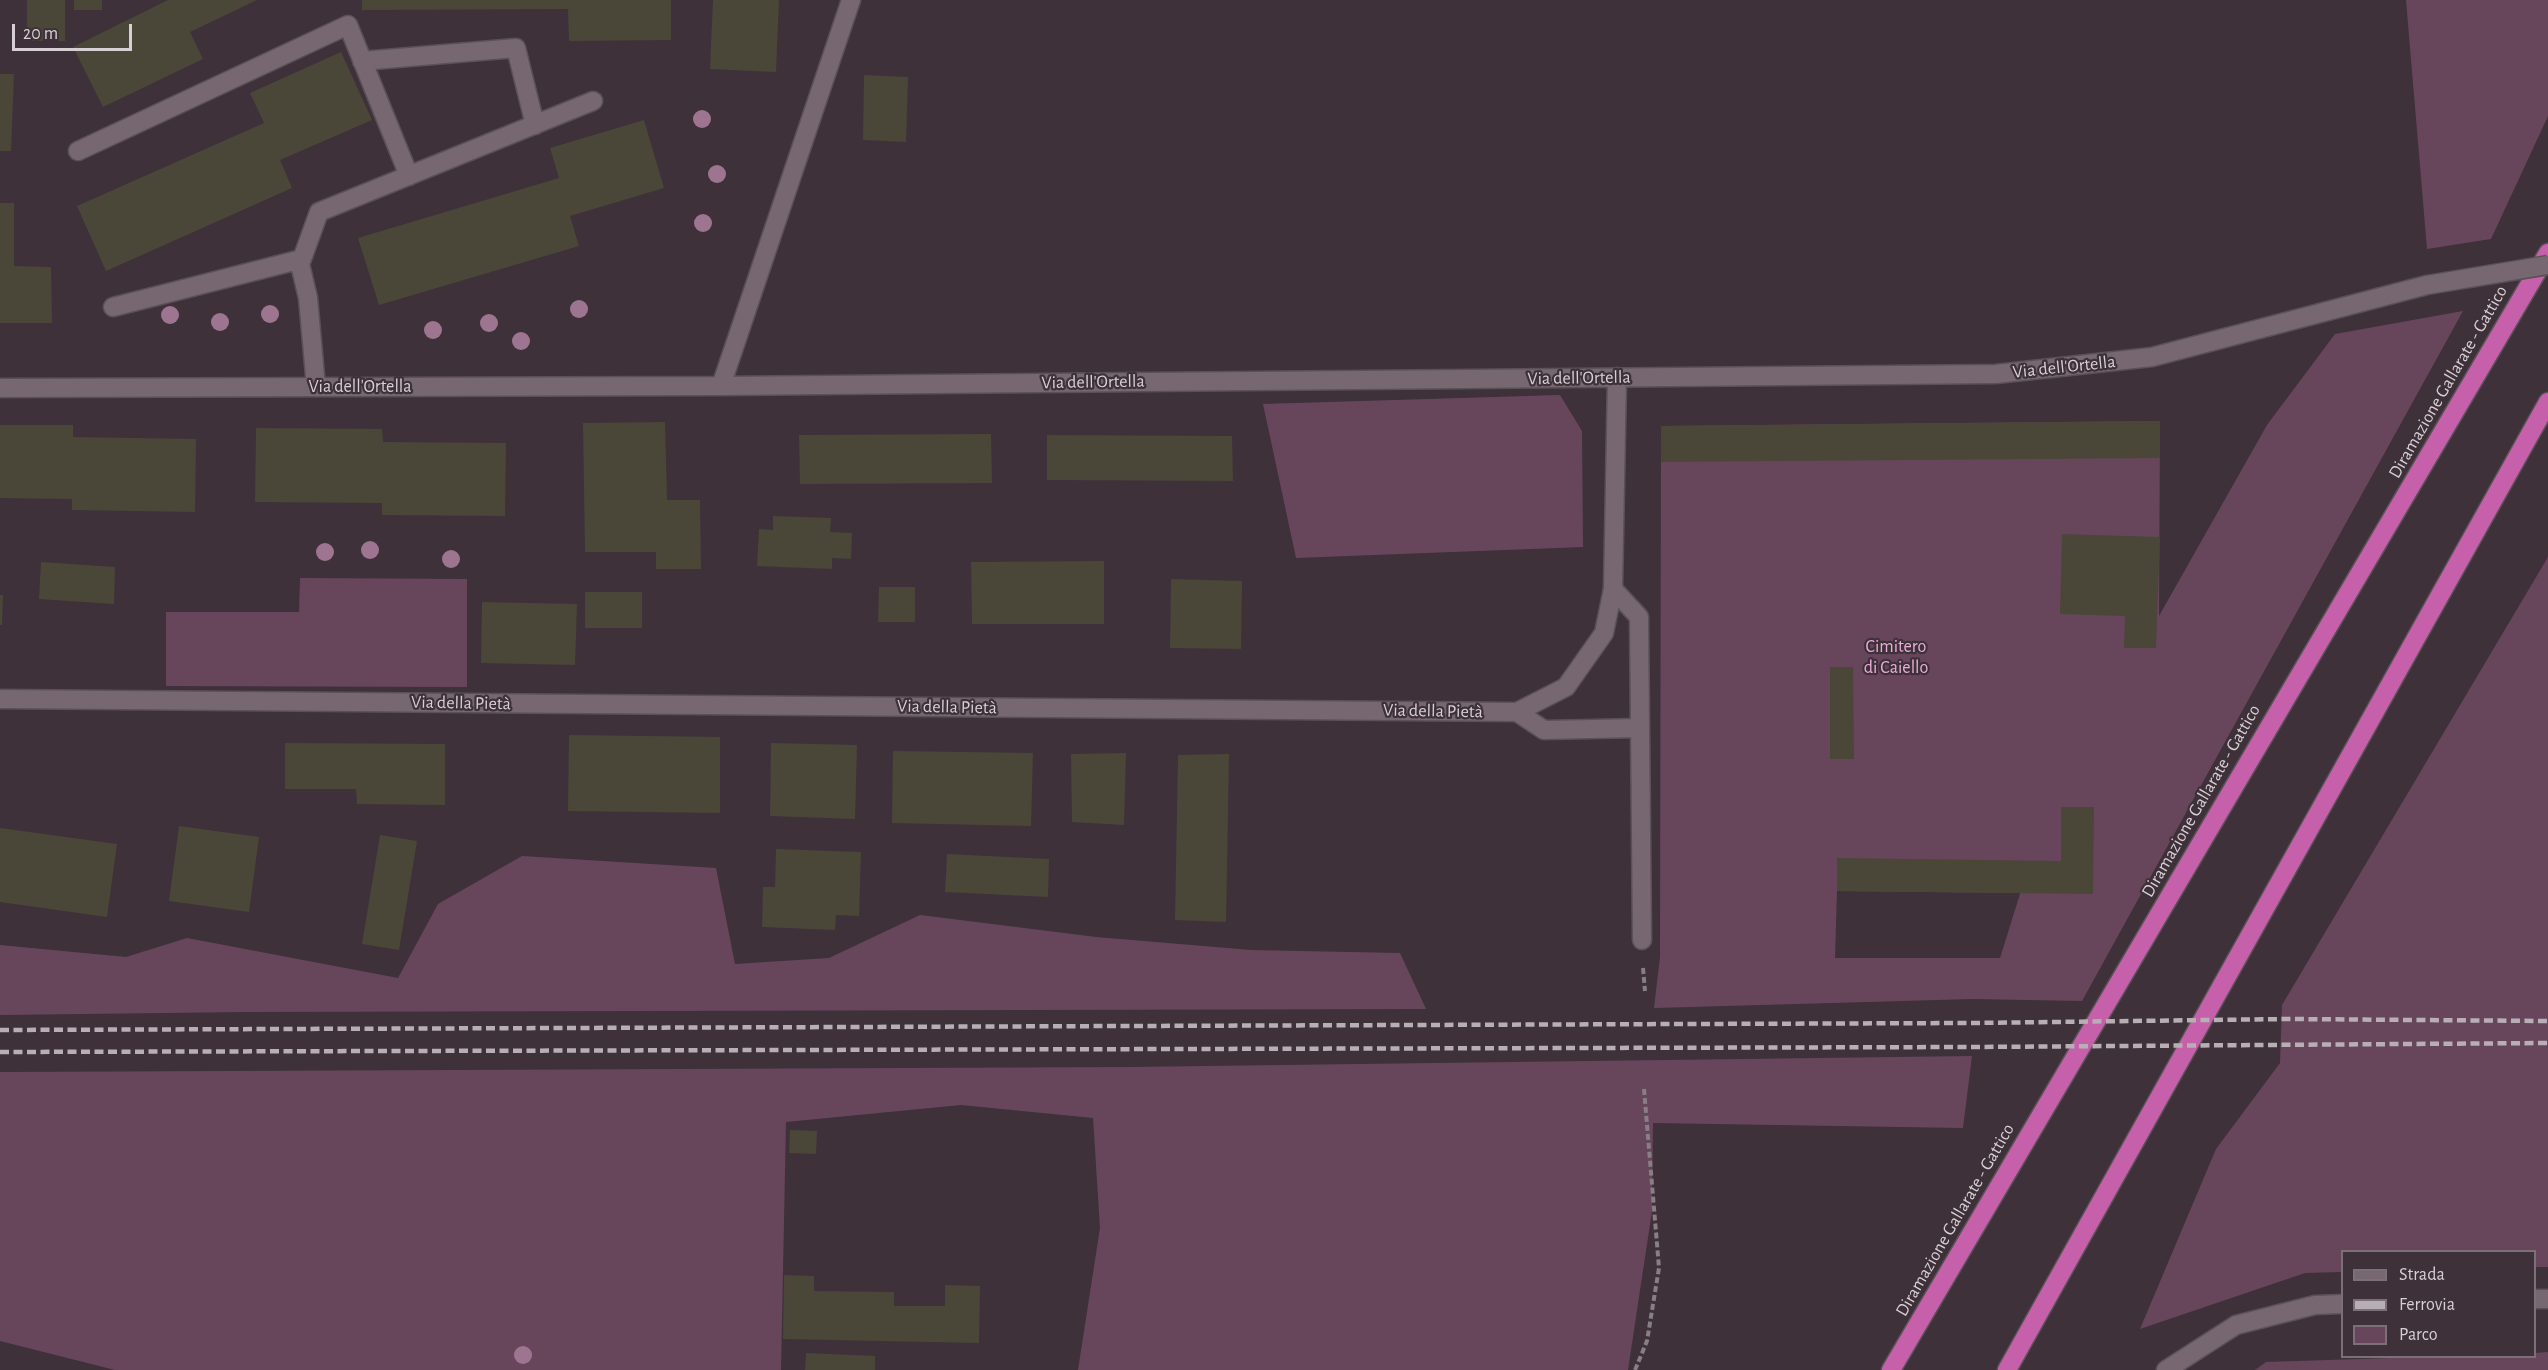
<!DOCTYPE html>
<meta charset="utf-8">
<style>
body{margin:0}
#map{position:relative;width:2548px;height:1370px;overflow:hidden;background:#3e313a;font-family:"Alegreya Sans",sans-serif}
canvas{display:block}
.legend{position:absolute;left:2341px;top:1250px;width:195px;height:108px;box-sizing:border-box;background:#3e313a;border:2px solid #7b7078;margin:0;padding:8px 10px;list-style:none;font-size:18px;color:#d7cfd4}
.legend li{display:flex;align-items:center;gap:12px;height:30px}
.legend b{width:30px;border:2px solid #7b7078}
.scale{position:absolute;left:12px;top:24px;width:120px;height:27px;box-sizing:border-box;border:3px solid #d7cfd4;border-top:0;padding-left:8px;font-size:18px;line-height:21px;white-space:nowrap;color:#d7cfd4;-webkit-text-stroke:4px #3e313a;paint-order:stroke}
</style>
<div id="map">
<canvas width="2548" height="1370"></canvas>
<ul class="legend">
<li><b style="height:8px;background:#766771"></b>Strada</li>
<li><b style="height:8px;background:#b8afb5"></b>Ferrovia</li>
<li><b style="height:16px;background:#67465c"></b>Parco</li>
</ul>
<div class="scale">20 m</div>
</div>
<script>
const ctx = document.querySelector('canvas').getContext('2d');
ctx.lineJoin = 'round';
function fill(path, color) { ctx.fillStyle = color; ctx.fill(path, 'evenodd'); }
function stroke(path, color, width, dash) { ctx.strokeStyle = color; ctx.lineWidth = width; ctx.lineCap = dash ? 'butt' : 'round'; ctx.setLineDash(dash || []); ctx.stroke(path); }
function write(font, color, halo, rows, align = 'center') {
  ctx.font = font + ' "Alegreya Sans",sans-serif'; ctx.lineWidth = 4.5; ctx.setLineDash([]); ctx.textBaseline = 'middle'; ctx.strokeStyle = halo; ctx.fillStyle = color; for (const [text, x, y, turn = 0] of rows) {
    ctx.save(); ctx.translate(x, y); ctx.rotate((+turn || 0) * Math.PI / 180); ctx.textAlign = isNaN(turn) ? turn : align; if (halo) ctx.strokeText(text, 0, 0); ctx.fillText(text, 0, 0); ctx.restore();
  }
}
fill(new Path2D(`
 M2406,0h142v116l-57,123 -64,10z
 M2463,311l-381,690 -109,-2 -319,9 6,-51 1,-531 499,-5 -1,195 108,-191 68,-91zM1837,891l183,2v1l-20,64h-165z
 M1560,395l22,36 1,116 -287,11 -33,-154z
 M2548,557v710h-13l-1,-15h-192v20l-37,1 -165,56 76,-180 64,-86 2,-58z
 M300,578l167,1v108l-301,-1v-74h133z
 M522,856l194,12 19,96 94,-6 91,-43 176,22 155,13 149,3 26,56 -1180,3 -246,3v-70l126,12 61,-19 211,40 40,-74z
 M1972,1056l-9,72 -310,-5 -1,88 -24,159h-550l22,-142 -7,-110 -132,-13 -175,17 -5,248h-666l-115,-29v-269l1129,-5z
 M2548,1352v18h-293l11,-8 156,-5 112,-1 1,-3z`), '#67465c');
fill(new Path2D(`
 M27,0h38v41h-38z
 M74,0h28v10h-28z
 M168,0h89l-67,32 13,27 -100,48 -30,-60z
 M362,0h309v40l-102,1 -1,-32 -206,1z
 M713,0h66l-3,72 -66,-3z
 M341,52l31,68 -92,40 12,28 -186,83 -29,-65 187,-83 -14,-30z
 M0,74h14l-3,77h-11z
 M864,75l44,2 -2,65 -43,-2z
 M644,120l20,68 -94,28 9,30 -200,59 -21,-67 201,-60 -9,-30z
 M0,203h14v63l37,1 1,56h-52z
 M2160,421v37l-499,4v-36z
 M665,422l2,78h33l1,69h-45v-17h-71l-2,-129z
 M0,425h73v12l123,2 -1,73 -123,-2v-11l-72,-1z
 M256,428l126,1 1,13 123,1 -1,73 -123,-1v-12l-127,-1z
 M991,434l1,49 -192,1 -1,-49z
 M1047,435l185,1 1,45 -186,-1z
 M773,516l58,2 -1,14 22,1 -1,26 -19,-1v11l-75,-3 2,-37 14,1z
 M2062,534l98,3 -4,111h-32l1,-32 -65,-2z
 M1104,561v63h-132l-1,-62z
 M41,562l74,5 -1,37 -75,-5z
 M1171,579l71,2 -1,68 -71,-1z
 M879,587h36v35h-37z
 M585,592h57v36h-57z
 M0,595h3l-1,30h-2z
 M482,602l95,2 -2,61 -94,-2z
 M1830,667h23l1,92h-24z
 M569,735l151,2v76l-152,-2z
 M285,743l160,1v61l-88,-1 -1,-15h-71z
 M771,743l86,2 -2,74 -85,-3z
 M893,751l140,2 -2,73 -139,-3z
 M1126,753l-2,72 -52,-3 -1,-68z
 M1229,754l-3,168 -51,-2 3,-165z
 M2061,807h33l-1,87 -256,-3v-33l224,3z
 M179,826l80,11 -10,75 -80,-11z
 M0,828l117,16 -10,73 -107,-15z
 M380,835l37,6 -18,109 -37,-6z
 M776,849l85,3 -2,64 -23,-1 -1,15 -73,-3 1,-40h12z
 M947,854l102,5 -1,38 -103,-5z
 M790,1130l27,1 -1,23 -27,-1z
 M784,1275l30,1v15l80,1v14h51v-21l35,1 -1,57 -196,-4z
 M806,1353l69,3v14h-70z`), '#4a4739');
const service = new Path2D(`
 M1613,589l26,28 3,323
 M1517,712l27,18 96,-2`);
const minor = new Path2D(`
 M362,61l154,-13 19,77
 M78,151l270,-126 61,151
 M299,260l9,38 8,89
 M113,307l189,-48 17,-47 274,-111
 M721,386l130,-386
 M0,388l721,-2 1275,-12 156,-17 275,-72
 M0,699l1517,13 49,-25 38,-54 9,-44 4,-212
 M2534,1299h14
 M2166,1370l70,-45 79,-20 27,-1`);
const motorway = new Path2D(`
 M1891,1370l657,-1117
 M2007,1370l541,-968`);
stroke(service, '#5a5057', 21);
stroke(minor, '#5a5057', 21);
stroke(motorway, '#5a5057', 21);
stroke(new Path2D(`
 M1643,968l2,23
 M1635,1370l12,-29 12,-73 -15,-179`), '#887e85', 4, [6, 3]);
stroke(service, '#766771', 18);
stroke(minor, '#766771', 18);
stroke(motorway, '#c760ab', 18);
stroke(new Path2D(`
 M0,1030l1973,-7 316,-4 259,2
 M0,1052l1972,-5 576,-4`), '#b8afb5', 4.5, [9, 4.5]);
const minorBridge = new Path2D(`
 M2427,285l121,-20`);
stroke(minorBridge, '#5a5057', 21, []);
stroke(minorBridge, '#766771', 18);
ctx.fillStyle = '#9e7591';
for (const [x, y] of [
 [702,119],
 [717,174],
 [703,223],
 [579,309],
 [270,314],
 [170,315],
 [220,322],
 [489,323],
 [433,330],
 [521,341],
 [370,550],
 [325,552],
 [451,559],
 [523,1355]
]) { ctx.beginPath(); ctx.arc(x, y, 9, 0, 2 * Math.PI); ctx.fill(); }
write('18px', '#d7cfd4', '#3e313a', [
 ["Via dell'Ortella",2064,367,-6],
 ["Via dell'Ortella",1579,378,-1],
 ["Via dell'Ortella",1093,382,-1],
 ["Diramazione Gallarate - Gattico",2448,382,-60],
 ["Via dell'Ortella",360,387],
 ["Via della Pietà",461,703,1],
 ["Via della Pietà",947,707,1],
 ["Via della Pietà",1433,711,1],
 ["Diramazione Gallarate - Gattico",2201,801,-60],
 ["Diramazione Gallarate - Gattico",1955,1220,-60]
]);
write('18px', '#ecacd8', '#3e313a', [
 ["Cimitero",1896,647],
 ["di Caiello",1896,668]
]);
</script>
